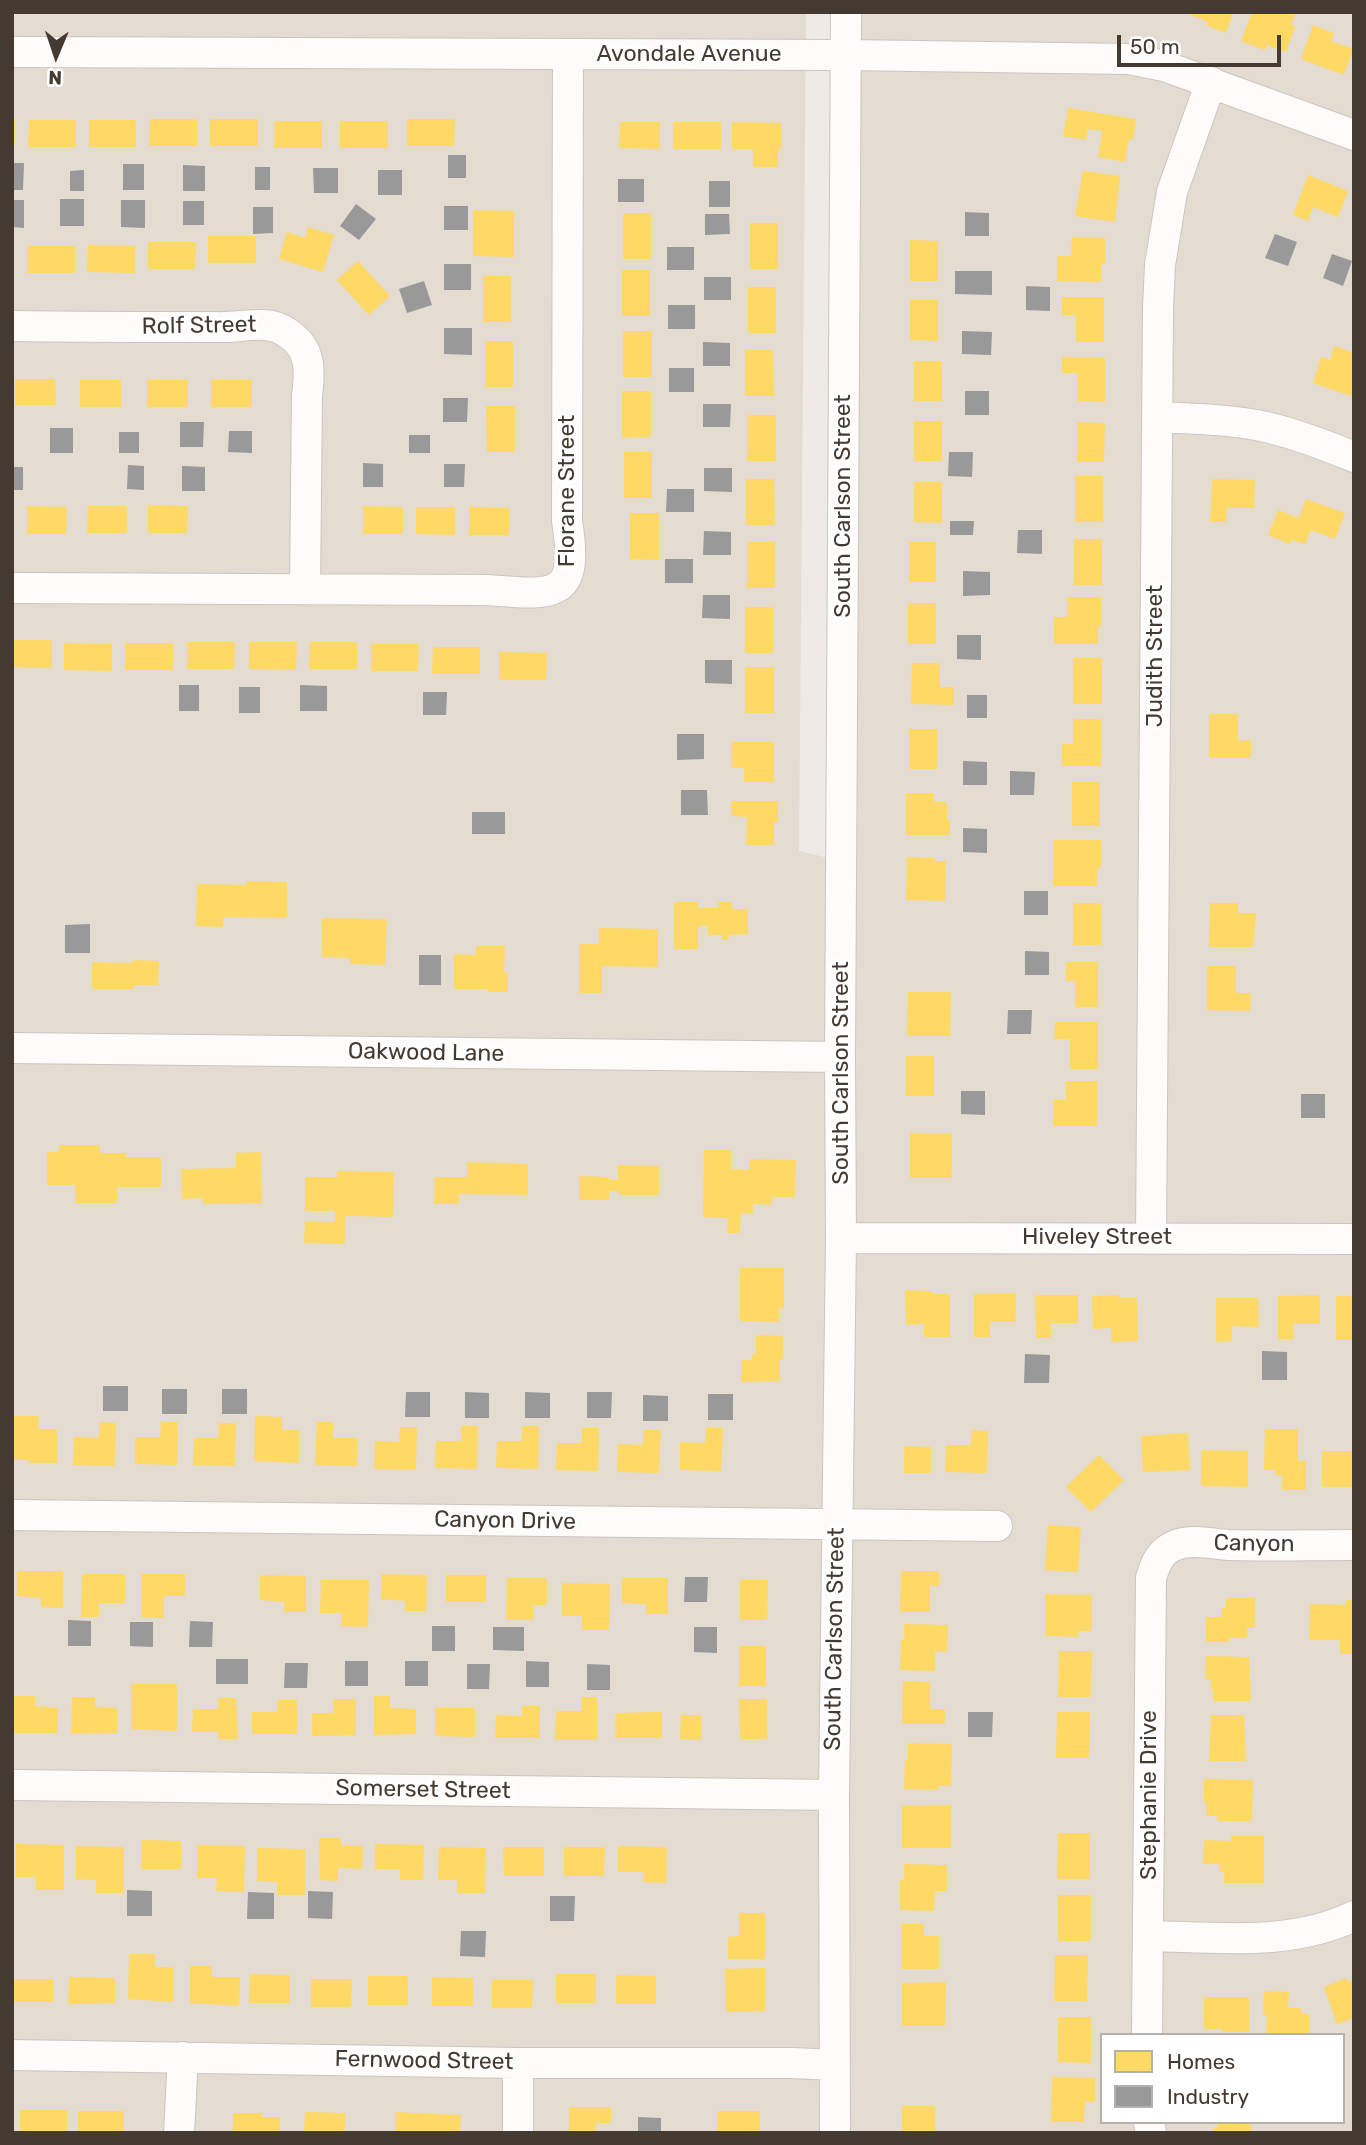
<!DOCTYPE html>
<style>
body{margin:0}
#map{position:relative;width:1366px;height:2145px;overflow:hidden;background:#efeae5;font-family:Rubik,sans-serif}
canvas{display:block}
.frame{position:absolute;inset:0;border:14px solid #443a31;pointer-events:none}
.legend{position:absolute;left:1100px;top:2033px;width:245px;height:91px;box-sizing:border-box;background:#fff;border:2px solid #b4b0ad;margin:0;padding:9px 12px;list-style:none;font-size:21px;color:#443a31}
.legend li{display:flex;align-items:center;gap:14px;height:35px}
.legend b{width:35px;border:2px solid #b4b0ad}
.north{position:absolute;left:21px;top:21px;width:70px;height:70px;-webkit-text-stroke:5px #fff;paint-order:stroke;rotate:182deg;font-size:19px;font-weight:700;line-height:28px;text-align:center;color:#443a31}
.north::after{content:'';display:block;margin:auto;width:24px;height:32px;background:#443a31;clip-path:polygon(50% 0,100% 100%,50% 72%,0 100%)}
.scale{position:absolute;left:1117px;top:35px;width:164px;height:32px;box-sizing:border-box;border:4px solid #443a31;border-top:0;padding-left:9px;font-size:21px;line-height:24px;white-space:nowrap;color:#443a31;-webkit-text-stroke:5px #fff;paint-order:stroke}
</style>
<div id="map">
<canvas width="1366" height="2145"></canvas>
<div class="frame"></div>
<ul class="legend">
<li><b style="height:19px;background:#ffd966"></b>Homes</li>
<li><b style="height:19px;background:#999"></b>Industry</li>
</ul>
<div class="north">N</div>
<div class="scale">50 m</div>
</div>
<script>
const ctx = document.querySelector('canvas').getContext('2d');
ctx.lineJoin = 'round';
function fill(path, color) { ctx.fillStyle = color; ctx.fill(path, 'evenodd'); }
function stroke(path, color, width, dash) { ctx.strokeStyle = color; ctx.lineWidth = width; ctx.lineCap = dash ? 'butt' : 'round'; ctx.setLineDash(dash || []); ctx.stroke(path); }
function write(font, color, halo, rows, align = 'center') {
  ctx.font = font + ' Rubik,sans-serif'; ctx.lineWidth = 7; ctx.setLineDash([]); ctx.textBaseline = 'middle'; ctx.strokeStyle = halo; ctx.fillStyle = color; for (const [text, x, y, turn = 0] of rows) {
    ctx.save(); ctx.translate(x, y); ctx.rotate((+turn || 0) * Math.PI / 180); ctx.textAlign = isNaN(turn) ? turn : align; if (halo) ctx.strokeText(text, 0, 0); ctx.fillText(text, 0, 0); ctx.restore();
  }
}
fill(new Path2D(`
 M12,12h794l-7,839 42,10 6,-849h507v2121h-1342zM1102,2035h241v87h-241z`), '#e4dbd1');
fill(new Path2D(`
 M1183,12h50l-7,21 -19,-7 1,-4z
 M1252,12l43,2 -4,11 4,2 -9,25 -19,-7 -2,5 -24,-9z
 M1313,25l21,8 -3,8 22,8 -9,26 -43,-16z
 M1068,108l68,11 -3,21 -4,-1 -4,23 -27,-5 4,-26 -14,-2 -2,11 -23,-4z
 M12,118h3v27h-3z
 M150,119h47v27h-48z
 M210,119h48v27h-48z
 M407,119h48l-1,27h-47z
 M29,120h47v27h-48z
 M89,120h47v27h-47z
 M275,121h47v27h-48z
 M340,121h48v27h-48z
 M620,122h40v27l-41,-1z
 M673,122h48v27h-48z
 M732,122l49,1v27l-3,-1v18h-25v-18h-21z
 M1083,171l37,5 -5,46 -40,-6z
 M1308,175l40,16 -10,26 -25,-10 -5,14 -15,-6z
 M473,210l41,1v46l-41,-1z
 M623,213h28v46h-28z
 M750,223h28v46h-28z
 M308,227l26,8 -11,37 -44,-13 8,-27 18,6z
 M208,236h48v27h-48z
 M1072,237l33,1v26h-4v18l-44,-1v-25h14z
 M910,240l28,1v40h-28z
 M148,242h48l-1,27h-47z
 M88,245l47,1v27l-48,-1z
 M27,246h48v27h-48z
 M358,261l32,35 -21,19 -32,-35z
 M622,270h28v46h-28z
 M483,276h28v46h-28z
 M748,287h28v46h-28z
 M1062,297h42v45h-28v-27h-14z
 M910,300h28v41l-28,-1z
 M623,331h29v46h-29z
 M485,341h28v46h-28z
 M1334,346l20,7v44l-41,-14 8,-26 9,3z
 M745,350h28l1,46h-29z
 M1062,357l43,1v44l-28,-1v-28h-15z
 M914,361h28v40h-28z
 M15,379h40l1,26h-41z
 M80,380h41v27h-41z
 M147,380h41v27h-41z
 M211,380h41v27h-41z
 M622,391h29v46l-29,1z
 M486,406h29v46h-28z
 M747,415h29v46h-29z
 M914,421h28v40h-28z
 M1077,422l28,1 -1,39h-27z
 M624,452h28v46h-28z
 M1075,476h28v46h-28z
 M746,479h28l1,46h-29z
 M1212,479l43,1 -1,28h-27l-1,14h-16z
 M914,482h28v41l-28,-1z
 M1306,499l39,14 -10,26 -24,-9 -6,14 -13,-4 -2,4 -22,-9 10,-25 21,8z
 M148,505l40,1 -1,27h-39z
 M27,506l40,1 -1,27h-39z
 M88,506h39v27h-40z
 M363,506l40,1v27h-40z
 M416,507h39v28l-39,-1z
 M469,507l40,1v27h-40z
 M630,513h29v47l-29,-1z
 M1074,539h28v46h-28z
 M747,542h28v46h-28z
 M909,542h27v40h-27z
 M1067,597h34v29h-3v18h-44v-27h13z
 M908,603h28v41h-28z
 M745,607h28v46h-28z
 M12,640h40v28l-40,-1z
 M187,642h48l-1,27h-47z
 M249,642h48l-1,28 -47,-1z
 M310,642h47v27h-48z
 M64,643l48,1v27l-48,-1z
 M125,643h48v27h-48z
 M371,644h48l-1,27h-47z
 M433,647h47v27h-48z
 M499,652l48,1 -1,27h-47z
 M1073,658h29v46h-29z
 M912,663h28v24h14v18l-43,-1z
 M745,667h29v46h-29z
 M1209,714h29v27l13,-1v18h-42z
 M1073,719h28v47h-39v-22h11z
 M909,729h28v40h-28z
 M731,742h43v40h-30v-14h-13z
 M1072,782h28v44h-28z
 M906,793h28v9h13v18h3v15h-44z
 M731,801h47v21h-4v23h-28l1,-28 -16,-1z
 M1053,840h48v28l-4,1v17h-44z
 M907,857l28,1v3h11l-1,40 -39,-1z
 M247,881l40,1v36l-64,-1v10l-27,-1 1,-42 50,1z
 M674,902h24v6h21l-1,-6h14v7h16v25l-19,1 -1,5h-6v-5h-14v-9h-10v23h-24z
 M1073,903h28v42h-28z
 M1210,903h28v10h18l-3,34h-44z
 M322,918l65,1 -2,46 -35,-1v-6l-28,-1z
 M599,928l59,1v38l-56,-1v27h-23v-49h20z
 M476,946h29l-1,27h4v19h-20v-3h-34v-35l22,1z
 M133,960l26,1 -1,24h-24v4h-42v-27l41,1z
 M1066,962h32v45h-23v-26h-9z
 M1207,966h29v27h15l-1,18 -43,-1z
 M908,992h43l-1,44h-43z
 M1055,1022h43v47h-28v-30h-16z
 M906,1056h28v40h-28z
 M1066,1081h31v45h-44v-26h13z
 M910,1133l42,1v44h-42z
 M59,1145h41v8h26v4h35v30h-44v16h-42v-18h-28v-33h12z
 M704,1150h27v19l18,1v-11l47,1 -1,37h-23v8l-19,-1v10l-12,-1 -1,20h-13l1,-15 -25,-1z
 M261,1152l1,51 -59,1v-6l-21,1 -1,-30 55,-1v-15z
 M467,1162l61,2v31l-69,-1v10h-25l1,-27h32z
 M618,1165l41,1v29h-40l-1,-4h-9v9h-30v-24l30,1v3h9z
 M337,1171l57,1 -1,45 -48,-1v28l-41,-1 1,-22 30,1v-11h-30v-34h32z
 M740,1268h44v41l-5,-1v14l-39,-1z
 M905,1290l27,1v3h18v43h-26v-13l-18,1z
 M1016,1293v29h-26v15h-16v-43z
 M1035,1295h43v28h-27v15h-15z
 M1119,1295l1,3h17l1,43 -27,1v-14l-18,1 -1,-33z
 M1320,1295v29h-27l1,15h-16v-43z
 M1336,1296h18l-2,44h-16z
 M1216,1298h42l1,29 -27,-1v15l-16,1z
 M756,1335l27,1v23h-3v22l-39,1v-22h11v-6l4,1z
 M12,1416h27l-1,13h19v34h-28v-3h-17z
 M255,1416l27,1v13h17v33l-45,-2z
 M99,1422l17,1 -1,43 -42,-1 1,-28 25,1z
 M161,1422h17l-1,43 -42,-1v-27h25z
 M317,1422h16v16h25l-1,28 -42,-1z
 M219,1423h17l-1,43 -42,-1 1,-27h24z
 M461,1426h17l-1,43 -42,-1 1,-27h25z
 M522,1426h17l-1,43 -42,-1 1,-27h25z
 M400,1427h17l-1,43 -42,-1 1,-28 24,1z
 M706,1427l17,1 -2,43 -41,-1v-28l25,1z
 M582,1428h17l-1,43 -42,-1 1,-27h25z
 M1265,1429h33v32h8v29h-24v-15h-7v-5h-11z
 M643,1430h18l-2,43 -42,-1 1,-28 25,1z
 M971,1430l17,1 -1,42 -42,-1 1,-27h25z
 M1188,1433l2,37 -47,2 -2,-36z
 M904,1446l27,1v26h-27z
 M1201,1450l47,1v36l-47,-1z
 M1322,1451h32v36h-32z
 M1099,1455l25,25 -33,32 -25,-25z
 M1048,1525l33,2 -3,45 -33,-2z
 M17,1571h46v37l-22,-1v-9l-24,-2z
 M901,1571h38v15l-9,-1v27h-30z
 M82,1574h43v29h-26v14h-18z
 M141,1574h44v22h-21v22l-23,-1z
 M381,1574l46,1 -1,36h-21v-10l-24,-2z
 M260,1575l46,1v36h-22v-10l-24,-2z
 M446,1575h40v27h-40z
 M507,1578h40v27h-14v15l-27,-1z
 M622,1578h46v36h-22v-10l-24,-1z
 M321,1580h48l-1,47 -27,-1v-13h-21z
 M740,1580h28l-1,40h-27z
 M562,1583l48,1 -1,46h-27v-14h-20z
 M1045,1594l47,1v36h-14v6l-33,-1z
 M1226,1598h29v30h-8v10h-18v4h-23v-25h15v-9h5z
 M1346,1600h8v54h-14v-14h-31l1,-36 36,1z
 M904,1624l44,1 -1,27 -12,-1v20l-35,-1 1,-30h3z
 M739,1646h27v40h-27z
 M1059,1651h33l-1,46h-33z
 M1206,1656l43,1 2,44h-38v-12h-3l1,-10h-6z
 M903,1681l27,1v27h15v15h-43z
 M131,1684h46v47l-46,-2z
 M12,1696h23v10l23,2 -1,25h-45z
 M374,1696h16v12l26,1v25l-42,1z
 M72,1697h23v10l22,1v25l-46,1z
 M582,1697h15v43h-42l1,-29h26z
 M218,1698h18l2,41h-20v-7h-26l1,-23h25z
 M333,1699h23v36l-44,1v-23h21z
 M739,1699h28v40h-27z
 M278,1700h19v34h-45v-22h25z
 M522,1706h18v32h-45l1,-23 26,1z
 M435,1708h40v29l-40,-1z
 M662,1712v26h-47l1,-25z
 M1057,1712h33l-1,46h-33z
 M681,1715h20v25l-21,-1z
 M1211,1715h33l2,46h-37z
 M908,1743l44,1 -1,42h-13v4l-34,-1 1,-30h3z
 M1204,1779l49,1 -1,41h-35v-5h-10l-1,-13h-2z
 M951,1805v43h-49v-42z
 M1058,1833h32v46h-33z
 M1231,1836h33v47h-40v-11h-5v-8h-16l1,-24 27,1z
 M319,1838h22v7l22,1 -1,23 -24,-1v13l-18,-1z
 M141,1840l40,1v28h-40z
 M16,1844l48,1v45h-28v-13h-20z
 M375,1844l49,1 -1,35h-23v-11h-25z
 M197,1845l48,1 -1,46 -28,-1 1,-13h-20z
 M76,1846l48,1v46h-28v-13l-20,-1z
 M618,1846l49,1 -1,36 -23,-1v-10h-25z
 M439,1847l47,1 -1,45h-28v-13h-19z
 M503,1847h41v29h-40z
 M564,1847h41l-1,29h-40z
 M257,1848l48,1v46h-28v-13l-20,-1z
 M904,1864l43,1v26h-12l-1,20 -34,-1v-30h4z
 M1058,1895h33v46h-33z
 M739,1913h26v46h-37v-22l11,-1z
 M901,1924h23v12h15v33h-38z
 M129,1954h26v13h18v35l-45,-3z
 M1055,1955h33l-1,46h-33z
 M190,1966h22v11h28l-1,29 -49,-3z
 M765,1968v43l-39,1 -1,-43z
 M250,1974l40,1v28h-41z
 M556,1974h40v29h-40z
 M616,1975l40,1v28h-40z
 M368,1976h40v29h-40z
 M69,1977l46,1v25l-47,1z
 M432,1977l41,1v28h-41z
 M1346,1978l1,4 7,-3v39l-17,6 -13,-37z
 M12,1979h41v23h-41z
 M311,1979h41l-1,28h-40z
 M492,1980h41l-1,28h-40z
 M946,1982l-1,44h-43v-43z
 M1264,1991l25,1 -1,16h13v5l8,1v21h-43l1,-20h-4z
 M1204,1997h45v35h-27v-3h-18z
 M1058,2017h33v46l-33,-1z
 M1052,2077l43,1v24h-10l-1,20h-33z
 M902,2106h33v27h-33z
 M569,2107h42v16h-15v10h-27z
 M20,2110h47v23h-47z
 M78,2111h46v22h-46z
 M717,2111h43v22h-43z
 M305,2112l40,1v20h-41z
 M395,2112l66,3 -1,18h-65z
 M233,2113h29v4h18v16h-47z
 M1217,2122h34l1,11h-38l-1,-5 5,-1z`), '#ffd966');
fill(new Path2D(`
 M448,155h18v23h-18z
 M12,163h12l-1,27h-11z
 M123,164h21v26h-21z
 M183,165l22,1v25h-22z
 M255,167h15v23h-15z
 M313,168h25v25h-24z
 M84,170v21h-14v-20z
 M378,170h24v25h-24z
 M618,179h26v23h-26z
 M709,181h21v26h-21z
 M60,199h24v27h-24z
 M12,200h12v28l-12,-1z
 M121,200h24v28l-24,-1z
 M183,201h21v24h-21z
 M356,204l20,15 -17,21 -19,-14z
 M444,206h24v24h-24z
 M253,207h20v26l-20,1z
 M965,212l24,1v23h-24z
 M705,214h24l1,20 -25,1z
 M1275,234l22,8 -9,24 -23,-8z
 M667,247h27v23h-27z
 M1332,254l20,7 -9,25 -20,-8z
 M444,264h27v26h-27z
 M955,271h37v24l-37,-1z
 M704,277h27v23h-27z
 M424,281l8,24 -25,8 -8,-24z
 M1026,286l24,1v24l-24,-1z
 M668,305h27v24h-27z
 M444,328h28v27l-28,-1z
 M962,331l30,1 -1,23 -29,-1z
 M703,342l27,1v23h-27z
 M669,368h25v24h-25z
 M965,391h24v24h-24z
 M443,398h25l-1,24h-24z
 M703,404h28l-1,23h-27z
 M180,422h24l-1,25h-23z
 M50,428h23v25h-23z
 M229,431h23v22l-24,-1z
 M119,432h20v21h-20z
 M409,435h21v18h-21z
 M949,452h24l-1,25 -24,-1z
 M363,463l20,1v23h-20z
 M444,464h21l-1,23h-20z
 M128,465l16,1v24l-17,-1z
 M182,466l23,1v24h-23z
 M12,467h11v23h-11z
 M704,468h28v24l-28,-1z
 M667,489h27v23h-28z
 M950,521h24l-1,14h-23z
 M1018,530h24v24l-25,-1z
 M704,531l27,1v23h-28z
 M665,559h28v24h-28z
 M963,571l27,1v23l-27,1z
 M703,595h27v24l-28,-1z
 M957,635h24v25l-24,-1z
 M705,660h27v24l-27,-1z
 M179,685h20v26h-20z
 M300,685l27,1v25h-27z
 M239,687h21v26h-21z
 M423,692h24l-1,23h-23z
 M967,695h20v23h-20z
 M677,734h27v25l-27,1z
 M963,761l24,1v23h-24z
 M1010,771l25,1 -1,23h-24z
 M681,790h26l1,25h-27z
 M472,812h33v22h-33z
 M963,828l24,1v24l-24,-1z
 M1024,891h24v24h-24z
 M90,924v29h-25v-28z
 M1025,951l24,1v23h-24z
 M419,955h22v30h-22z
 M1008,1010h24l-1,24h-24z
 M961,1091h24v24l-24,-1z
 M1301,1094h24v24h-24z
 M1262,1351l25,1v28h-25z
 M1025,1354l25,1 -1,28h-25z
 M103,1386h25v25h-25z
 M162,1389h25v25h-25z
 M222,1389h25v25h-25z
 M406,1392h24v25h-25z
 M465,1392l24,1v25h-24z
 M525,1392l25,1v25h-25z
 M587,1392h25l-1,26h-24z
 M708,1394h25v26h-25z
 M643,1395l25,1v25h-25z
 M685,1577h23l-1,25h-23z
 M68,1620l23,1v25h-23z
 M190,1621l23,1 -1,25h-23z
 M130,1622h23v25l-23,-1z
 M432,1626h23v25h-23z
 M493,1627h31v24l-31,-1z
 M694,1627h23v26l-23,-1z
 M216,1659h32v25h-32z
 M345,1661h23v25h-23z
 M405,1661h23v25h-23z
 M526,1661l23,1v25h-23z
 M285,1663h23l-1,25h-23z
 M467,1664h23l-1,25h-22z
 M587,1664l23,1v25h-23z
 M968,1712h25l-1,25h-24z
 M127,1890l25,1v25h-25z
 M308,1891l25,1 -1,27 -24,-1z
 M248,1892l26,1v26h-27z
 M550,1896h25l-1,25h-24z
 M461,1931h25l-1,26 -25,-1z
 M638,2117l23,1v15h-23z`), '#999');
const minor = new Path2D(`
 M12,52l834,3 283,4 35,7 190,69
 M12,326c68,1 136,1 204,1 16,1 33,-3 48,-2 9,0 18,4 25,9 23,16 21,38 18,62l-2,193
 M1157,417c36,2 73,2 109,10 30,7 59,18 88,30
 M12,588l475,2c67,5 93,11 80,-69l1,-467
 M12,1048l828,9
 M841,1238l513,1
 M1151,1238l7,-930 2,-43 12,-73 39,-110
 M12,1515l985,11
 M12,1785l822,10
 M1148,1936c67,1 143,11 206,-20
 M1147,2035l4,-457c4,-14 9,-27 25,-33 16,-6 36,-1 53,0 42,1 83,0 125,0
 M12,2055l506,8h274l43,2
 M1149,2122l2,11
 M179,2133l4,-76
 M518,2133v-70
 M835,2133l-1,-338 7,-557 -1,-181 6,-1045`);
stroke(minor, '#cbc6c1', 32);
stroke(minor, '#fdfcfb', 30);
write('23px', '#443a31', '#fff', [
 ["Avondale Avenue",689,54],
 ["Rolf Street",199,326,-1],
 ["Florane Street",567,491,-90],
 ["South Carlson Street",843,506,-90],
 ["Judith Street",1155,656,-90],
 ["Oakwood Lane",426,1053,1],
 ["South Carlson Street",841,1073,-90],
 ["Hiveley Street",1097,1237],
 ["Canyon Drive",505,1521,1],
 ["Canyon",1254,1544,1],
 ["South Carlson Street",835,1639,-89],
 ["Somerset Street",423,1790,1],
 ["Stephanie Drive",1149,1795,-90],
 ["Fernwood Street",424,2061,1]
]);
</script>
